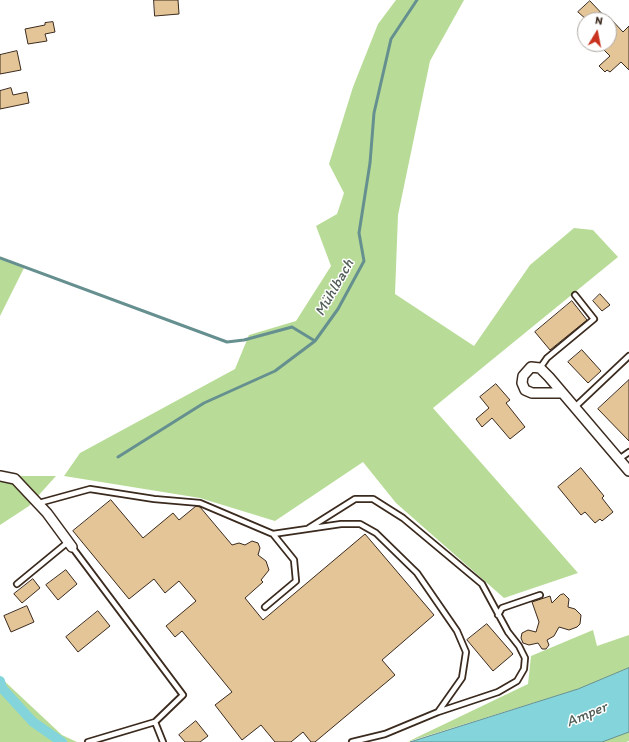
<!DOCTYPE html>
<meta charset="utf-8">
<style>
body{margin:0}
#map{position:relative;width:629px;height:742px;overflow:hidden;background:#fff;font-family:Itim,sans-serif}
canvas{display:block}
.north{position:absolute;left:577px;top:12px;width:40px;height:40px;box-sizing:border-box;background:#fff;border:1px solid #b1aaa5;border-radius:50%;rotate:10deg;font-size:11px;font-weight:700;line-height:16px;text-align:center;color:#3b2a1e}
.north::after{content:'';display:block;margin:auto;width:14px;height:18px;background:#c8321e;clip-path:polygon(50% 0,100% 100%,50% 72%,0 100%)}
</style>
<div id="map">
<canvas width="629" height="742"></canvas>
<div class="north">N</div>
</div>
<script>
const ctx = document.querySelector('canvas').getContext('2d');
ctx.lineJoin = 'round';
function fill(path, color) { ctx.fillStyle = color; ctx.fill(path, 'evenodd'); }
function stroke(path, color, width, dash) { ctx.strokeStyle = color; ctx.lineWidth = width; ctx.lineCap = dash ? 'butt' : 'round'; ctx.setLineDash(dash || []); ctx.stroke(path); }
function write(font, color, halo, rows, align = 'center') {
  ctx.font = font + ' Itim,sans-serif'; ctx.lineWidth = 3; ctx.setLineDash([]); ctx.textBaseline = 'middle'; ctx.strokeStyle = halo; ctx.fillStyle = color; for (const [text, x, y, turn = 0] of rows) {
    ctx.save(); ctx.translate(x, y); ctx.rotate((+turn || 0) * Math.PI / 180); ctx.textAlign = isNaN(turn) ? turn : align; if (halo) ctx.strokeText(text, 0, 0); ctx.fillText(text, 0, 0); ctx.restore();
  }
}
fill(new Path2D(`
 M396,0h68l-34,61 -32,154 -3,79 79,52 56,-81 44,-37 19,2 25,27 -185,151 145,165 -74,25 -108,-95 -33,-41 -88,59 -75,-23 -136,-22 16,-23 155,-84 14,-34 47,-14 35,-55 -15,-40 21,-12 7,-21 -15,-29 24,-77 25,-63z
 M0,259l24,9 -24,48z
 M0,471l22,5h34l-27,30 -29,19z
 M593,630l4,16 32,-11v33l-51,21 -171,53 121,-58 3,-28z
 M0,677l62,58 15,7h-77z
 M629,732v9l-3,1h-24z`), '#b8dc97');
const water = new Path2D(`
 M629,668v64l-27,10h-192l168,-53z`);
fill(water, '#83d4db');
stroke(water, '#66908f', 1);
stroke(new Path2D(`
 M0,258l227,84 17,-2 48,-13 23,14
 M118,457l86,-54 71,-32 40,-30 23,-32 26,-48 -5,-28 11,-70 4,-50 17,-74 26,-39`), '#66908f', 3);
stroke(new Path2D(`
 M0,681l2,7 31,34 29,20`), '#83d4db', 10);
const building = new Path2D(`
 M154,0h24l1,14 -24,2z
 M590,1l18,19h-21l-9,-8z
 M609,17l14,15 6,-6v44l-8,-8 -11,10 -3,-2 -2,2 -6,-6 11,-10 -12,-12h11z
 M53,22l2,10 -10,2 2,7 -19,3 -3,-15 20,-4v-2z
 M17,51l4,19 -21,4v-19z
 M11,88l2,7 14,-3 2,11 -29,6v-18z
 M600,294l10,11 -8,6 -9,-10z
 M572,301l15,19 -37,30 -15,-18z
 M582,350l19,21 -13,12 -20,-21z
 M629,380v61l-31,-32z
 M496,384l14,16 -4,3 19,24 -15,12 -18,-21 -10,9 -6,-8 13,-11 -9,-11z
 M581,468l23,28 -2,2 11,14 -11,9 -2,-2 -5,4 -10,-11 -4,3 -23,-28z
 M111,500l32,38 30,-25 6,7 17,-14 4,1 32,38 7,-2 6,2 7,-4 6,2 2,5 -2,7 8,6 3,9 -8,10 2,2 -18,16 18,22 102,-86 69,81 -52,45 13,15 -80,67h-4l-8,-10 -12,10h-16l-14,-17 -19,15 -27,-35 17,-13 -50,-61 -7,6 -9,-11 30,-25 -17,-20 -14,12 -11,-14 -25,20 -56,-68z
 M66,570l11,14 -19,16 -12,-15z
 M33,579l7,9 -18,15 -8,-9z
 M564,594l5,5 -1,8 7,2 6,6 -1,9 -3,3 -8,3 -10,-3 -5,9 -7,4 2,5 -3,4h-4l-4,-6 -9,2 -6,-2 -2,-5 1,-5 6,-3 8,2 3,-10 -7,-20 18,-6 2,7 8,-8z
 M27,606l7,16 -23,10 -7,-16z
 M98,611l12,15 -32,26 -12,-15z
 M487,624l26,30 -20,17 -26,-31z
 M196,721l12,15 -8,6h-15l-6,-7z`);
fill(building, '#e4c597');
stroke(building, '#3b2a1e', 1);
const service = new Path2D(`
 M540,368l7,-10 47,-39 -19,-24
 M575,407l54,-51
 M619,459l10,-7
 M39,503l51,-14 64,10 46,4 73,31 21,26 2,21 -31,26
 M309,528l46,-29h18l30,19 79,66 26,48 11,14 6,12 -1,11 -7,12 -19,11 -60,20
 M273,534l68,-10h19l16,9 41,40 40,58 9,21 -4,26 -24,34 -53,22 -33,8
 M72,547l111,148 -28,27 -67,20
 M17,584l51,-42
 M498,615l4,-7 38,-13
 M155,722l8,20`);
const minor = new Path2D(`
 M562,393h-30l-7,-3 -3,-7 1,-7 8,-9 9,1 9,9 80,94
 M0,476l15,3 32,34 25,34`);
stroke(service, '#3b2a1e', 8);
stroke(minor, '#3b2a1e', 12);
stroke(service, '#fff', 4.5);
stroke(minor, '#fff', 9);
write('italic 15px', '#515d57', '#fff', [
 ["Mühlbach",335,288,-60],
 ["Amper",587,715,-23]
]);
</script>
